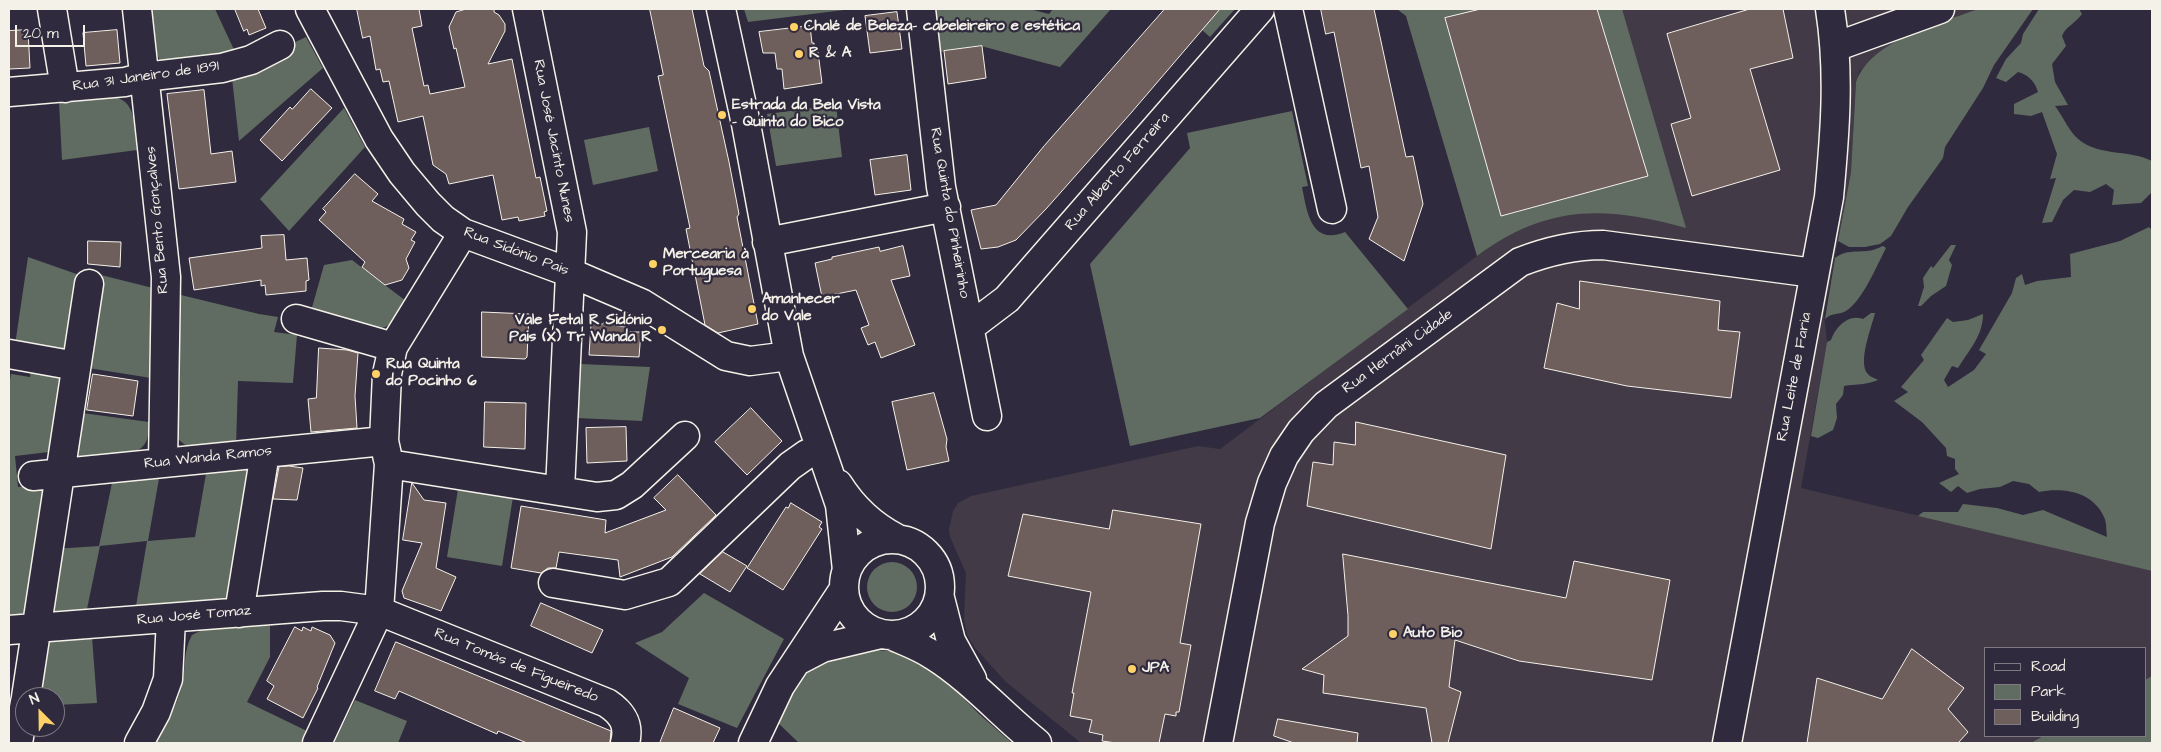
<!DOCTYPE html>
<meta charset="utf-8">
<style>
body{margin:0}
#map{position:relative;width:2161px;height:752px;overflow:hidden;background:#2f2a3d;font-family:"Architects Daughter",sans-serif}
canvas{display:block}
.frame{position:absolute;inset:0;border:10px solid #f4f1e8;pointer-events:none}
.legend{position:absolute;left:1984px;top:647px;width:162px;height:90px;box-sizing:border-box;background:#2f2a3d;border:1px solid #7e7a81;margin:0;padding:6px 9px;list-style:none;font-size:15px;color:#f4f1e8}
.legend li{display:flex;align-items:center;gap:10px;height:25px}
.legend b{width:25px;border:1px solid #7e7a81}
.north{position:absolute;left:15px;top:687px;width:50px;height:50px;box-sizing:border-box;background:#2f2a3d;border:1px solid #7e7a81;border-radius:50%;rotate:337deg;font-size:14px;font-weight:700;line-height:20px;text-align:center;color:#f4f1e8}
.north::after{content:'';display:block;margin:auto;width:18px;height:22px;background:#ffd166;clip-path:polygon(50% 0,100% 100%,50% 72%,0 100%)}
.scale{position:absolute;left:15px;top:25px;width:70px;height:22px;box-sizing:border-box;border:2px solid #f4f1e8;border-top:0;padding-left:6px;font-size:15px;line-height:18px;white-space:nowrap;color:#f4f1e8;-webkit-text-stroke:4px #2f2a3d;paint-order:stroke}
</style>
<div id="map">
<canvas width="2161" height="752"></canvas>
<div class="frame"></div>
<ul class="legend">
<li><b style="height:6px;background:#2f2a3d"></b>Road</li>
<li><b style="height:14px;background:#606c61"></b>Park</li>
<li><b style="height:14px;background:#6e5e5c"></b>Building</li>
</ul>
<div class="north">N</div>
<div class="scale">20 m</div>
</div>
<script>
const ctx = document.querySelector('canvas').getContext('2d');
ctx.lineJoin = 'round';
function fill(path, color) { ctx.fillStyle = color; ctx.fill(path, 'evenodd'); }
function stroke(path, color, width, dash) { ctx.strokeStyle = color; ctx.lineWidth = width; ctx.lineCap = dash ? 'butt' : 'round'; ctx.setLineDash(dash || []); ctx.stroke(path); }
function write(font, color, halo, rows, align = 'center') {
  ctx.font = font + ' "Architects Daughter",sans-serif'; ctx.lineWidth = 4.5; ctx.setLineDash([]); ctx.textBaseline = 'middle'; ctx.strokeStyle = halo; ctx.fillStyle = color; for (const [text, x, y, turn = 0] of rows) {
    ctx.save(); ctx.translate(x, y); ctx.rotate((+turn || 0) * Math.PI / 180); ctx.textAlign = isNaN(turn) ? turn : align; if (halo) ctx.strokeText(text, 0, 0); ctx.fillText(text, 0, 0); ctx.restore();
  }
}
fill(new Path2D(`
 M1413,9h616l-169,61 -4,12 -5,90 -27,142 3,28 -26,146 351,83v105l-7,4v-32h-160v88h58l-12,7h-950l-75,-61 -31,-34 -8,-13 -3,-16 2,-46 -16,-36 -1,-8 4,-18 5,-8 13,-7 227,-50 22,3 257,-193 -71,-240z`), '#423a46');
fill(new Path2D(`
 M152,9h63l21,45 -76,7 -3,-7z
 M744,9h108l-104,13z
 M935,9h94l20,5 4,-5h58l-51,58 -79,-21 -42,6z
 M1178,9h57l-25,28z
 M1397,9h225l64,219c-81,-22 -138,-24 -209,28l-71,-240z
 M1978,9h55l-39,56 -11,23 -38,59 -2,11 -35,49 -17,29 -11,8 -15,3h-16l-11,-6 13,-69 5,-90c16,-43 83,-58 122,-73z
 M2039,9h40l3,5c-6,9 -16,12 -20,22l4,10 -14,18 3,18 13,23 -13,1c7,9 12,21 20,30 19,21 54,13 77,25v31l-11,11 -29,2 2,-15 -8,-6 -16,8 -16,-2 -11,10 -11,22 -10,1 14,-45 -6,1 7,-25 -15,-42 -11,4 -17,-2v-10l24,-12c-3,-10 -9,-17 -20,-20l-12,10 -10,-4 10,-19 15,-16 2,-9z
 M306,37l17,31 -84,73 -7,-63 60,-26 -3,-7z
 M114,97c24,4 20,34 23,53l-75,10 -3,-58z
 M836,105l6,52 -66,9 -9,-52z
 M344,108l21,39 -76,84 -29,-32z
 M1292,111l16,75 -6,1c5,25 9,59 43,45l63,77 -148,109 -130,28 -40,-182 100,-116 -3,-15z
 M649,127l9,44 -65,14 -9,-45z
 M2149,227l3,3v341l-234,-55 5,-4h35l5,-8 34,4 26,7 20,-5 64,27c-1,-6 0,-14 -3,-20 -11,-25 -40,-30 -65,-25l-10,-8 -16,-3 -13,6 -20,2 -13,4 -9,-7 -7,6 -12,-9 20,-9 -4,-5v-10l-8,-3 -1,-8 -24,-26 -28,-21 14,-9 -7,-5 23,-27 -3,-5 26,-37 6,4 15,-2 15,-6c0,22 -14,36 -25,54l-6,-2 -8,14 4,7 26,-17 12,-16 -7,-4 33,-57 4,-15 6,-4 3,11 12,-4 34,-4 -1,-23 50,-13z
 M1951,245h5l-7,15 3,5 -6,21 -15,10 -10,10h-3l6,-19 -1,-9 8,-12 2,2z
 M1883,246l3,2c-10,19 -23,52 -40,63 -7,4 -13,1 -21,8l10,-61c10,-8 20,-6 32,-7 5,0 11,-3 16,-5z
 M28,257l57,20 -13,83 -57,-15z
 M352,260l54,41c-10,16 -12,28 -34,28l-61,-18 13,-46z
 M101,275l52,13 -2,90 -69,-11 14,-91z
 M181,295l78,19 19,3 -4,15 23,3 -4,48 -55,-2 -2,66 -47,1 -10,-8 -4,-7 1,-135z
 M1871,313h4c-3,13 -18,50 -7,61 2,3 7,4 10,6 -11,5 -22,4 -34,6l-1,9 -7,9 1,14 -4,12 -15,8 -7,-2 16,-94 4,-2c4,-12 17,-27 32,-21z
 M32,364l38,6 -19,87 -2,-5 -34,4 3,31 36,-4 -20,130 -25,2v-228l2,-13 19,3z
 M580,364l70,3 -8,54 -65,-3z
 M75,412l74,10c-1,8 0,17 -5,23 -12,15 -58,14 -77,16z
 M256,463l-20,135 -100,8 11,-65 -47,5 -13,63 -43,3 10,-63 45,-3 14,-68 47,-5 -12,68 47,-4 12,-69z
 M458,489l55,8 -11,69 -55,-9z
 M867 587a25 25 0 1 1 50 0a25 25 0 1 1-50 0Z
 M704,593l80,46 -47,89 -59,-24 11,-26 -54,-35 27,-11z
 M270,624v33l-23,45 60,29 -6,12h-145c10,-19 21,-37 26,-58 4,-17 1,-34 10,-50l14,-7z
 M92,637l5,66 -42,2v-8h-24l9,-56z
 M857,648l50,5 25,13 47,48 33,29h-213l-23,-22 16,-30 21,-27z
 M2152,676v67h-121l12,-7h102v-56z
 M355,700l52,21 -9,22h-64z`), '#606c61');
const building = new Path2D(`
 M235,9h23l8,19 -17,7 -2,-6 -3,2z
 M357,9h62l3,17 -10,2 12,58 4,-1 2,9 35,-7 -9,-39 -2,1 -5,-22 7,-15 10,-3h28v3l5,3 6,9v7l-17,33 24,-5 24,119 4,-1 7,34 -3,1 1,4 -26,5 -1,-4 -16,3 -9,-45 -44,9 -3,-10 -13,-9 -10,-49 -25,6 -9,-41 -6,1 -3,-13 -4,1 -6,-34 -7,2z
 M650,9h42l12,57 5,5 20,91 10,52 -2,3 21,107 -40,9 -13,-8 -19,-96 4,-1 -32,-152 5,-1z
 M1165,9h55l-89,104 -85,96 -30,31 -18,7 -17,2 -10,-39 25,-5 48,-59z
 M1321,9h53l32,148 7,-1 10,48 -19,57 -35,-22 9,-22 -9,-51 -8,2 -27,-136 -8,2z
 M1481,9h116l51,167 -147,40 -56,-198z
 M1750,9h33l10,49 -43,11 30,101 -88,26 -21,-72 20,-6 -24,-84z
 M897,12l5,37 -32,4 -5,-37z
 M810,26l2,17h2l1,10 3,-1 4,31 -38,6 -2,-20h-5l-2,-16h-12l-4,-21z
 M28,30l2,38 -21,1v-38z
 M117,30l3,33 -34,3 -3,-33z
 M982,46l4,32 -38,6 -4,-33z
 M311,89l21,19 -50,53 -22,-21 30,-33 2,2z
 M204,90l7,64 21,-3 4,31 -57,7 -12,-95z
 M907,155l4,35 -36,5 -5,-35z
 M355,174l23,20 -6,7 32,18 -2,5 14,8 -5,8 4,2 -9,17 3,9 -7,12 -17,5 -23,-18 3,-5 -46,-42 7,-8 -3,-3z
 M284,235l2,25 21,-2 2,22 -3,1v10l-40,4 -1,-10 -4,1v-6l-67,10 -5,-32 73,-10 -1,-12z
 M88,241l33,1 -1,25 -32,-3z
 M903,246l7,30 -19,4 24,65 -34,13 -6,-16 -7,3 -7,-17 8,-3 -13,-35 -34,7 -7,-34 17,-4v-2l47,-10 1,4z
 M1580,281l140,20 -2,29 22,2 -9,66 -104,-12 -83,-18 13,-65 22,6z
 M482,312l47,2 -2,43 -2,2 -43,-2z
 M608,319l8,7 10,1v5h15l-2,25 -50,-2 2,-31h11z
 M319,348l28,2 11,3 -3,43 2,32 -46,4 -3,-33 8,-1z
 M93,374l45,7 -5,35 -46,-6z
 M934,393l13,46 -1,8 3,14 -42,9 -15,-68z
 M485,402l41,1 -1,46 -41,-2z
 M751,408l31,33 -35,34 -32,-33z
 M1356,422l150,33 -15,94 -184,-43 6,-44 20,3 1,-23 21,3z
 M626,427l1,34 -40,2 -1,-35z
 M289,466l14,2 -6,32 -24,-1 6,-32z
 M678,475l38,40 -44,42 -52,20 -2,-17 -59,-8 -3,16h-8l-7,5 -30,-5 10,-62 85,14 -1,13 61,-23 -12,-12z
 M412,483l12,17 22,3 -10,65 20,9 -15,34 -37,-13 -2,-7 20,-48 -19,-3z
 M791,503l31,19 -3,5 3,2 -39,61 -36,-22 39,-61 2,1z
 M1113,510l88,14 -21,119 11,2 -12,67h-3v4l-11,-2 -6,29h-43l-14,-2 1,-6 -14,-3 3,-12 -22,-4 4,-23h-2l19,-101 -83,-16 15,-62 86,15z
 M723,552l24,14 -17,26 -30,-18z
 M1343,554l223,44 8,-37 96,19 -18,100 -133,-19 -64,-21 -6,47 12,5 -13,51h-16l-6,-35 -103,-15 1,-18 -22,-6 46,-33v-20z
 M541,603l62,27 -11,23 -61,-27z
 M295,627l7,4 1,-4 8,4 1,-4 18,8 5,8 -18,44 1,1 -15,30 -36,-19 7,-13 -7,-5z
 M396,642l215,89 -1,12h-83l-29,-12 -1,3 -98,-43 -4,8 -20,-8z
 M1912,649l52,39 -16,21 20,23 -10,11h-151l10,-65 65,21z
 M674,708l46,20 -7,15h-53z
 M1278,719l80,14 -1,10h-63l-20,-7z`);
fill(building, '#6e5e5c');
stroke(building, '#f4f1e8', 1);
const minor = new Path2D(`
 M52,9l13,79
 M137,9l29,268 -3,186
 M310,9l69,130 23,34 26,31 15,15 20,14 108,40 70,30 85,53 24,5 39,-5
 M527,9l45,223 -12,258
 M721,9l25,115 43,232 51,149 7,65
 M921,9l20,178 46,229
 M1288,9l44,200
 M1835,47l105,-38
 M9,92l116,-10 19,-5 78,-9 29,-8 29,-15
 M767,242l179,-35
 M296,319l97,28
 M970,327l37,-28 253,-290
 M9,354l67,12
 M389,464l208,33 19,-2 16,-10 53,-49
 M33,476l351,-35
 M838,484c15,24 33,41 58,54
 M844 587a48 48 0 1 1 96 0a48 48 0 1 1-96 0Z
 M553,583l72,12 44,-13 121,-116 17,-12 13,-5
 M940,598l11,43 21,38
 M239,613l26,-160
 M9,630l314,-24h18l38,5 228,92c15,10 23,21 18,40
 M893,636c14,6 28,11 41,20 38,24 68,59 103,87
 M797,661l25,-13 59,-14
 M26,697l63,-413
 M18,743l7,-41
 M139,743l17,-31 12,-33 3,-60
 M317,743l62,-132 10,-147 -5,-23 3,-67 6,-27 70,-114
 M753,743l27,-57 64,-97
 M1218,743l42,-220 12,-40 12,-27 17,-25 25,-26 194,-143c28,-11 53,-17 83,-17l211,28
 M1727,743l102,-546c6,-64 11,-125 1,-188`);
stroke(minor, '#f4f1e8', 31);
stroke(minor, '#2f2a3d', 28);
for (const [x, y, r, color] of [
 [794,27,5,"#ffd166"],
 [799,54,5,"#ffd166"],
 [722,115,5,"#ffd166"],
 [653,264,5,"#ffd166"],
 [752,309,5,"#ffd166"],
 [662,330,5,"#ffd166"],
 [376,374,5,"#ffd166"],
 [1393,634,5,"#ffd166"],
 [1132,669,5,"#ffd166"]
]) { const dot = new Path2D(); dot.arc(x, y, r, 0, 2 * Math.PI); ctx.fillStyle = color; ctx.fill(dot); stroke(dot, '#2f2a3d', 2); }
write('bold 15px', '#f4f1e8', '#2f2a3d', [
 ["Chalé de Beleza- cabeleireiro e estética",804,27],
 ["R & A",809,54],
 ["Estrada da Bela Vista",732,106],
 ["- Quinta do Bico",732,123],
 ["Mercearia à",663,255],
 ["Portuguesa",663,272],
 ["Amanhecer",762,300],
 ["do Vale",762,317],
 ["Vale Fetal R Sidónio",652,321,"right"],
 ["Pais (X) Tr Wanda R",652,338,"right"],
 ["Rua Quinta",386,365],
 ["do Pocinho 6",386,382],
 ["Auto Bio",1403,634],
 ["JPA",1142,669]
], 'left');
write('15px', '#f4f1e8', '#2f2a3d', [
 ["Rua 31 Janeiro de 1891",146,77,-8],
 ["Rua José Jacinto Nunes",553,141,79],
 ["Rua Alberto Ferreira",1118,172,-49],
 ["Rua Quinta do Pinheirinho",949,213,80],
 ["Rua Bento Gonçalves",158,220,-95],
 ["Rua Sidónio Pais",516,252,21],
 ["Rua Hernâni Cidade",1398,352,-36],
 ["Rua Leite de Faria",1795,377,-79],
 ["Rua Wanda Ramos",208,458,-6],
 ["Rua José Tomaz",194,616,-5],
 ["Rua Tomás de Figueiredo",516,666,22]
]);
</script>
